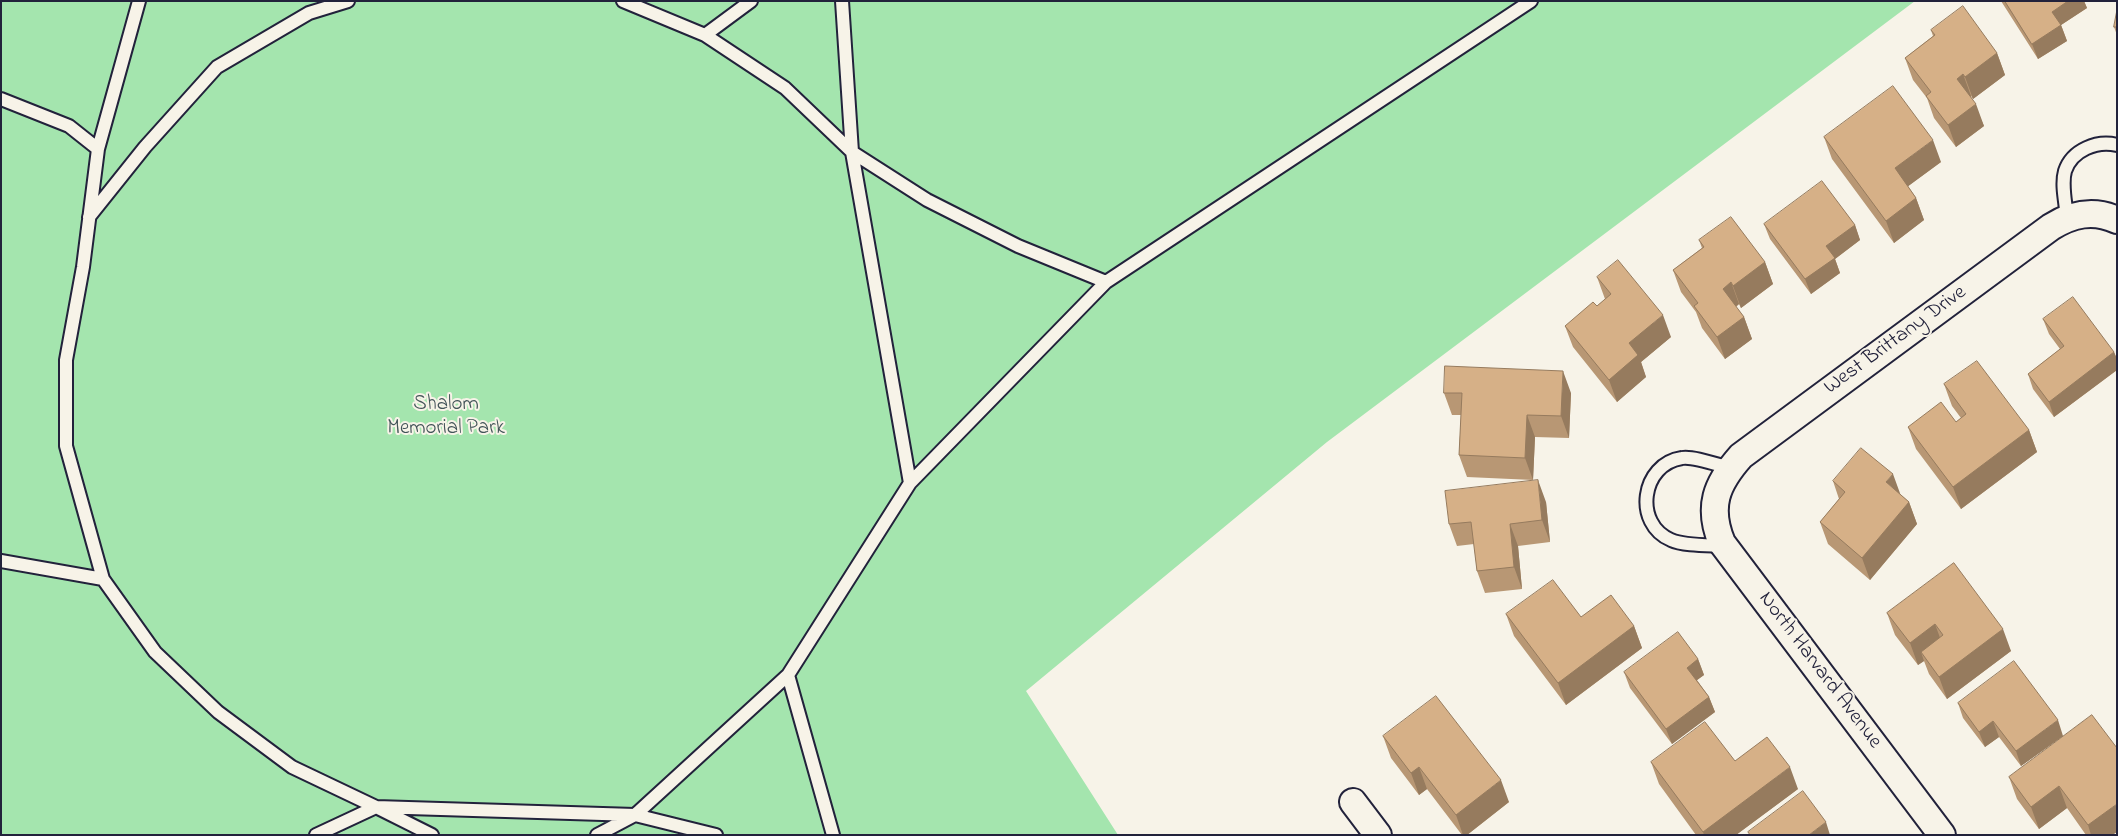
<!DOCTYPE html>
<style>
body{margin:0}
#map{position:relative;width:2118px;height:836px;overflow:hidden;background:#f7f3e8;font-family:"Indie Flower",sans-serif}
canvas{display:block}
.frame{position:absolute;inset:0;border:2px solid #22223b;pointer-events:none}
</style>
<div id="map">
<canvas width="2118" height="836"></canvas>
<div class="frame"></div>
</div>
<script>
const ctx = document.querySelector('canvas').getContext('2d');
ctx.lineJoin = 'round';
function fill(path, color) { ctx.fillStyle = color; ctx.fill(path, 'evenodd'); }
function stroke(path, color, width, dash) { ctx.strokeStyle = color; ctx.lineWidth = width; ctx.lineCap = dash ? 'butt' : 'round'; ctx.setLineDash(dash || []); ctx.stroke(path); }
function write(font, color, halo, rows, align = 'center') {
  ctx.font = font + ' "Indie Flower",sans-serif'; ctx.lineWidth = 4; ctx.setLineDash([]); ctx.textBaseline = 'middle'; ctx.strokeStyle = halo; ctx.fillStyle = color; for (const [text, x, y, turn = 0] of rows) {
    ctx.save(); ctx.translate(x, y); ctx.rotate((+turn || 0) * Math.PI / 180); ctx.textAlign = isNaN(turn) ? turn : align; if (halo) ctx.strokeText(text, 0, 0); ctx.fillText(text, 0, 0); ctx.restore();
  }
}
fill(new Path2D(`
 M1,1h1914l-588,441 -301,249 92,144h-1117z`), '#a4e5ae');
const service = new Path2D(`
 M623,1l82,34 80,53 67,64 75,48 91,46 88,36
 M842,1l10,151 58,331
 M705,35l46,-34
 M1,99l68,27 29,23 -15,118 -17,93v86l37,133 -102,-18
 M98,149l41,-148
 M89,217l56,-70 72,-80 92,-54 39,-12
 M2067,218c-1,-14 -6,-33 -2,-47 7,-21 32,-31 52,-26
 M1725,546c-15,-1 -41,0 -54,-6 -38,-16 -30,-76 11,-82 11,-2 36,7 48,10
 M103,579l52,73 63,60 74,55 84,40 259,8 153,-140 122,-192 196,-201 425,-281
 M788,675l45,160
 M316,835l60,-28 56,28
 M597,835l38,-20 81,20`);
const minor = new Path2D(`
 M1353,802l25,33
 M1942,835l-220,-292c-15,-36 -6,-59 19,-87l310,-229c21,-13 42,-18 66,-7`);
stroke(service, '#22223b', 16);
stroke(minor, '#22223b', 30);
stroke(service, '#f7f3e8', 12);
stroke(minor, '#f7f3e8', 26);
fill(new Path2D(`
 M2001,1h83l3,7 -26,17 6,16 -29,18z
 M2117,10v25l-3,-8z
 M1931,30l66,23 8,22 -32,24 -2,-3v1l13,29 -28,21 -22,-29 -7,-20 -14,-18 -8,-22 28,-22z
 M1824,137l117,25 -33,24 8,12 8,22 -30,23 -62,-84z
 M1764,224l91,1 5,15 -25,19 5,14 -29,21 -41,-55z
 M1699,240l66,22 8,22 -32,24 -2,-4 -3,3 8,10 8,22 -27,20 -23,-31 -6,-16 -15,-20 -8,-22 29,-22z
 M1597,277l74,60 -30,25 5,15 -29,25 -44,-55 -8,-21 32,-20 8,-7z
 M2043,319l71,33 3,7v11l-63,47 -21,-28 -5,-15 32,-25 -11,-15z
 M1944,384l85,46 8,22 -76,57 -45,-60 -8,-22 48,-5 5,-4 -9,-12z
 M1444,393h127l-2,45 -34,-1 -2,43 -66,-3 -8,-22 2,-40h-9z
 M1833,481l67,13 9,8 8,22 -47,56 -42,-36 -8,-22 19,-23z
 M1546,502l4,40 -32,4 4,43 -37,4 -8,-22 -3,-27 -17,2 -8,-22z
 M1954,563l57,88 -64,48 -18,-25 -5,-13 -6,4 -23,-30 -8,-22z
 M1506,614l75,3 53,9 8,22 -76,57 -52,-69z
 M1698,659l6,16 -7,5 12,17 6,15 -43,32 -42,-56 -6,-16z
 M1958,703l105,33 -42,30 -22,-29 -14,10 -22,-29z
 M2092,715l25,117 -5,3h-26l-19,-27 -28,21 -22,-30 -8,-22z
 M1383,736l126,66 -42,33h-5l-35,-46 -8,6 -28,-37z
 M1735,761l63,28 -62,46h-40l-37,-51 -8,-22z`), '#b89774');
fill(new Path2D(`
 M2068,1h16l3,7 -29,19 -6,-15z
 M2061,25l6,16 -29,18 -6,-15z
 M1997,53l8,22 -32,24 -8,-22z
 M1963,74l8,22 -6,5 -8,-22z
 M1976,104l8,22 -28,21 -8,-22z
 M1933,140l8,22 -38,28 -8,-22z
 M1916,198l8,22 -30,23 -8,-22z
 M1855,225l5,15 -25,19 5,14 -29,21 -6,-15 21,-33z
 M1765,262l8,22 -32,24 -8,-22z
 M1731,282l8,22 -8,6 -8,-21z
 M1663,315l8,22 -30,25 5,15 -29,25 -8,-22 20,-37z
 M1744,317l8,22 -27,20 -8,-22z
 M2114,352l3,7v11l-63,47 -5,-15z
 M1563,371l8,22 -2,45 -8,-22z
 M1527,415l8,22 -2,43 -8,-22z
 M2029,430l8,22 -76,57 -8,-22z
 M1893,474l8,22 -15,-14z
 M1538,480l8,22 4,40 -8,-22z
 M1909,502l8,22 -47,56 -8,-22z
 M1510,524l8,22 4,43 -8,-22z
 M1935,624l8,22 -22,6 3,9 -6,4 -8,-22z
 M1634,626l8,22 -76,57 -8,-22z
 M2003,629l8,22 -64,48 -8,-22z
 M1698,659l6,16 -11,8 -6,-15z
 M1709,697l6,15 -43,32 -6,-15z
 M2058,720l5,16 -42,30 -5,-15z
 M1993,721l6,16 -14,10 -6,-15z
 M1419,767l8,22 -8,6 -8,-22z
 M1790,767l8,22 -62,46h-32l-1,-3z
 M1501,780l8,22 -42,33h-4l-7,-20z
 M2059,786l8,22 -28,21 -8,-22z
 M2117,804v28l-5,3h-21l-3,-10z
 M1826,822l4,13h-21z`), '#967b5e');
const building = new Path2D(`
 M2005,1h63l-16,11 9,13 -29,19z
 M1963,6l34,47 -32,24 -2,-3 -6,5 19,25 -28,21 -22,-29 5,-4 -26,-34 30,-23 -4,-5z
 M2117,10v17h-3z
 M1893,86l40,54 -38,28 21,30 -30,23 -62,-84z
 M1822,181l33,44 -29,21 9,12 -30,21 -41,-55z
 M1731,217l34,45 -32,24 -2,-4 -8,7 21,28 -27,20 -23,-31 4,-3 -25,-33 31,-23 -5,-7z
 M1618,260l45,55 -34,28 9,12 -29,25 -44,-54 28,-24 4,4 14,-12 -14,-17z
 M2073,297l41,55 -65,50 -21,-28 36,-28 -21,-27z
 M1977,361l52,69 -76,57 -45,-60 33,-25 15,20 10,-8 -22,-30z
 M1445,366l118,5 -2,45 -34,-1 -2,43 -66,-3 3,-62h-18z
 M1861,448l32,26 -7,8 23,20 -47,56 -42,-36 25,-30 -12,-11z
 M1538,480l4,40 -32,4 4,43 -37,4 -6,-49 -22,2 -4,-33z
 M1954,563l49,66 -64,48 -18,-25 22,-17 -8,-11 -25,19 -23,-30z
 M1553,580l28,37 30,-22 23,31 -76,57 -52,-69z
 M1678,632l20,27 -11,9 22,29 -43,32 -42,-57z
 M2014,661l44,59 -42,31 -23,-30 -14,11 -21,-29z
 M1436,696l65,84 -45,35 -37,-48 -8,6 -28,-37z
 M2092,715l25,33v56l-29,21 -29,-39 -28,21 -22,-30z
 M1705,722l30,39 32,-24 23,30 -87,65 -52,-70z
 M1803,791l23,31 -17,13h-59l-2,-3z`);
fill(building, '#d6b087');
stroke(building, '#967b5e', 1);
write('21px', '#22223b', '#f7f3e8', [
 ["West Brittany Drive",1896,341,-36],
 ["North Harvard Avenue",1819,671,53]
]);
write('21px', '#425358', '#f7f3e8', [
 ["Shalom",446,406],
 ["Memorial Park",446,430]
]);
</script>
